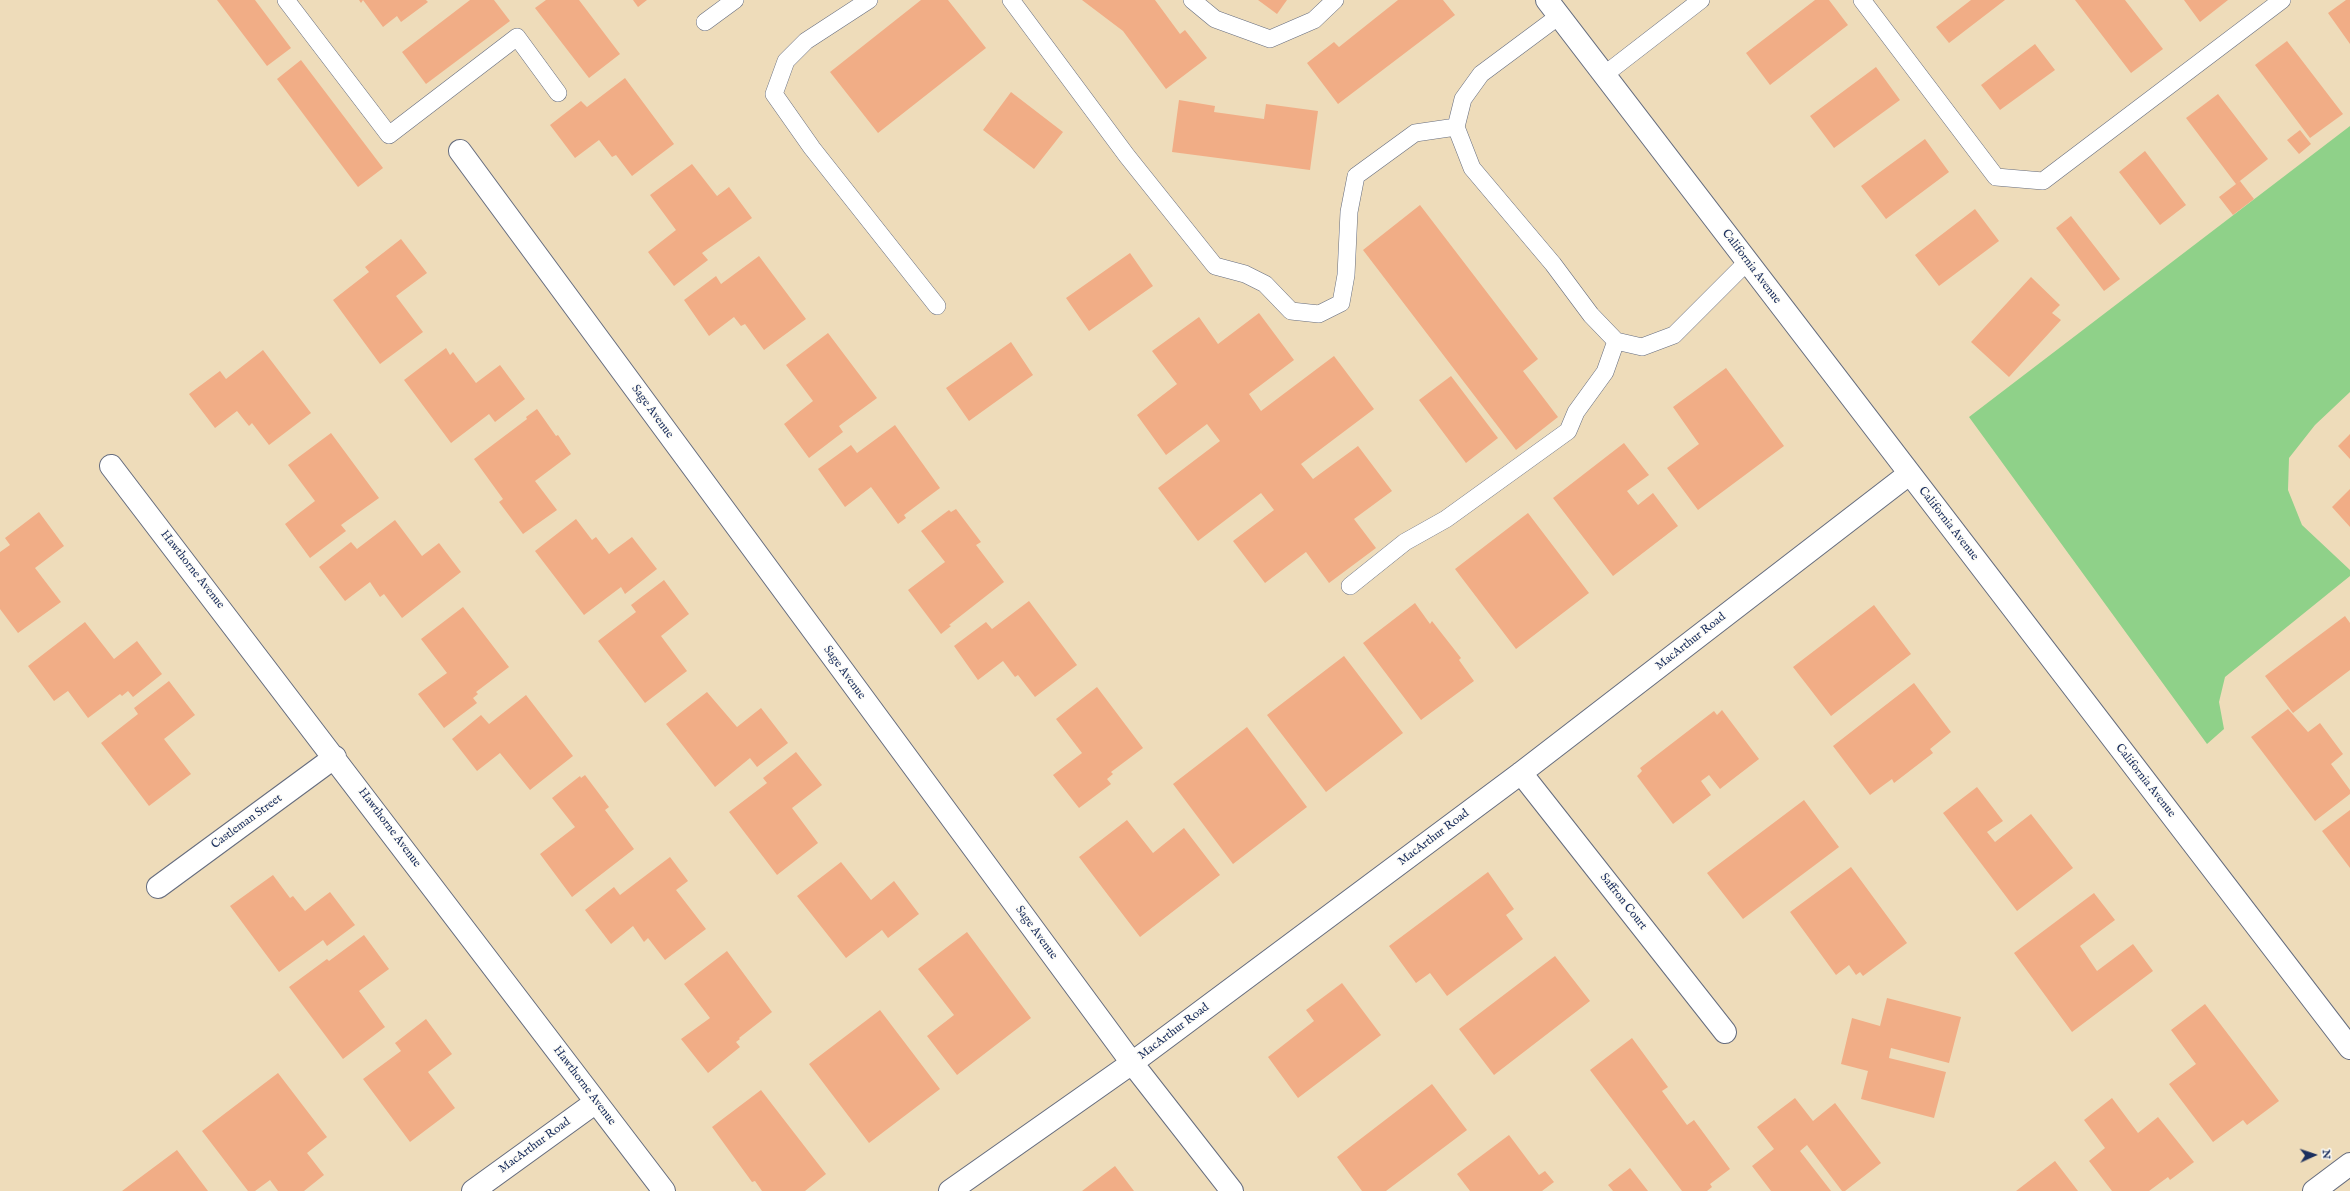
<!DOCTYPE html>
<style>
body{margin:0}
#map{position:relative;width:2350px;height:1191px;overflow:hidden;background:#eedcba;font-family:"IM FELL English",serif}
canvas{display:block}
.north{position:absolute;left:2294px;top:1135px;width:40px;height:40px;-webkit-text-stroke:3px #fdfcf7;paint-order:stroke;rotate:87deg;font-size:11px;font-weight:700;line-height:16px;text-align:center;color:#1b2f5e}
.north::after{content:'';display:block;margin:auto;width:14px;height:18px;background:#1b2f5e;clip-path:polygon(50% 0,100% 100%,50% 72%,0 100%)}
</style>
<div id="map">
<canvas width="2350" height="1191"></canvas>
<div class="north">N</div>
</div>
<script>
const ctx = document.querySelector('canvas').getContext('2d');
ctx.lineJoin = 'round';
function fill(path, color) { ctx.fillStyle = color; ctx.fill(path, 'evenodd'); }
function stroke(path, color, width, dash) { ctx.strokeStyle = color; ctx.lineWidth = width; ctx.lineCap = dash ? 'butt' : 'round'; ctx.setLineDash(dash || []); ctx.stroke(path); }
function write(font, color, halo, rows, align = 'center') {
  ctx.font = font + ' "IM FELL English",serif'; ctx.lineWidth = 3; ctx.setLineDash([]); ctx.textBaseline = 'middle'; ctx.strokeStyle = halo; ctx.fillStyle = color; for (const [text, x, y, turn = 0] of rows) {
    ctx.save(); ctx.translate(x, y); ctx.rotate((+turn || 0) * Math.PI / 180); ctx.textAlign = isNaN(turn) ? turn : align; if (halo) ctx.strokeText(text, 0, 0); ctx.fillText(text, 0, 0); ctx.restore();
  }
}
fill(new Path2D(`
 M2350,126v266l-35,33 -26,33 -1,32 14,35 48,45v6l-125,101 -6,25 5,27 -17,15 -238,-327z`), '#8fd189');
fill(new Path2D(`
 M217,0h38l36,48 -24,18z
 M359,0h67l2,2 -27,20 -4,-6 -14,11 -20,-27 -2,3z
 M470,0h24l16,21 -84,63 -24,-32z
 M546,0h33l41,54 -31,24 -54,-70z
 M633,0h14l-9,7z
 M921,0h27l38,48 -108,85 -48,-61z
 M1082,0h73l25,34 5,-4 22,28 -41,31 -43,-58z
 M1258,0h29l-10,14z
 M1398,0h45l12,15 -117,89 -31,-41 27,-21 5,5z
 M1815,0h14l19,25 -78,60 -24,-32z
 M1971,0h34l-56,43 -13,-16z
 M2075,0h50l38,49 -32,24z
 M2184,0h44l-28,22z
 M2346,0h4v44l-22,-31z
 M2287,41l56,73 -33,24 -55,-73z
 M2035,44l20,26 -55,40 -19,-25z
 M301,60l82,108 -25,19 -81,-108z
 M1876,67l24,33 -66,48 -24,-32z
 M625,78l49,66 -42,32 -16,-21 -4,2 -13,-17 -24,18 -25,-33 31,-24 6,6z
 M1011,92l52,40 -29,37 -51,-39z
 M2218,94l50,65 -32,25 -50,-66z
 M1179,100l36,6 -1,6 50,7 2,-15 52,7 -8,59 -138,-18z
 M2300,130l11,14 -12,10 -12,-14z
 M1925,139l24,33 -63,47 -25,-33z
 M2145,151l41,54 -26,20 -41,-53z
 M692,164l25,32 12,-9 23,31 -50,35 6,7 -34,26 -26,-34 28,-22 -26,-35z
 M2240,181l14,18 -21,16 -14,-18z
 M1420,205l118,154 -15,12 35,46 -42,33 -153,-200z
 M1975,209l24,32 -60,45 -24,-31z
 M2071,216l49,63 -16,12 -48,-63z
 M401,239l26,34 -31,23 27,36 -43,32 -47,-64 36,-28 -4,-5z
 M1130,253l23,33 -64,45 -23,-33z
 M759,256l47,63 -42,31 -19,-26 -4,2 -7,-9 -25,19 -25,-36 32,-24 5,8z
 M2031,277l29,28 -8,8 9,7 -52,57 -38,-35z
 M1259,313l35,47 -45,34 12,17 73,-55 40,53 -73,55 12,15 45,-33 34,45 -38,28 22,29 -47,35 -23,-31 -41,31 -32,-42 41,-31 -13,-17 -63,48 -40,-53 62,-47 -13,-17 -41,31 -29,-40 40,-31 -25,-33 47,-34 19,27z
 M828,333l49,65 -38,28 4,6 -34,26 -25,-34 29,-23 -27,-36z
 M1011,342l22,33 -64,46 -23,-33z
 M446,348l4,7 3,-3 23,31 24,-18 25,34 -30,23 -6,-8 -38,29 -47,-63z
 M263,350l48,63 -42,32 -17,-22 -3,3 -12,-15 -22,17 -26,-34 31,-23 6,8z
 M1726,368l58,78 -86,64 -31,-42 32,-24 -26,-37z
 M1451,376l47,62 -32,25 -47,-63z
 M537,409l19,27 2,-1 13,19 -36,27 22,29 -34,24 -24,-32 4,-3 -29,-40 53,-40 -1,-2z
 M895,425l45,63 -36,27 2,3 -8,6 -27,-37 -26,20 -27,-38 33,-24 6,8z
 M331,433l48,65 -38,27 5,6 -36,27 -25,-34 30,-23 -27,-36z
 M2350,434v25l-12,-13z
 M1624,443l25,32 -22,16 11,14 15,-12 25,33 -65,50 -60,-78z
 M2350,489v38l-18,-20z
 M956,509l25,33 -5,3 28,37 -55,43 2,1 -10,8 -33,-44 37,-28 -24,-31 28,-21 2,2z
 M39,512l25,34 -29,22 26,34 -43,31 -18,-24v-57l10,-7 -5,-7z
 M1528,513l61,80 -73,56 -61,-80z
 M576,519l16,21 4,-3 13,17 23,-17 25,32 -32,25 -4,-7 -37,28 -49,-64z
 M395,520l27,36 17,-13 22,29 -59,46 -18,-24 -4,3 -10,-15 -25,19 -26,-34 32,-25 6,7z
 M664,580l25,34 -28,22 26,35 -42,32 -47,-62 38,-29 -5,-7z
 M1029,601l48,64 -42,32 -17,-22 -3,2 -12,-16 -25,19 -24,-34 32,-24 6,7z
 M1415,603l15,21 2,-3 29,37 -2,2 15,21 -53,39 -58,-77z
 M1874,605l37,49 -80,62 -38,-49z
 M463,607l46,60 -33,25 2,2 -5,4 4,5 -33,25 -26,-34 29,-21 -26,-34z
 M2345,616l5,7v47l-57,43 -28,-37z
 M85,622l29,37 23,-18 25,33 -29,23 -5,-6 -6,5 -2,-2 -32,24 -20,-27 -14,10 -26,-35z
 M1344,656l59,77 -77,59 -59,-77z
 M169,681l26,34 -31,24 27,35 -42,32 -48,-63 37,-29 -4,-6z
 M1914,683l37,49 -21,17 3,4 -39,30 -2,-4 -22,16 -37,-49z
 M1097,687l46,61 -32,24 2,2 -6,5 4,5 -32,24 -26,-33 29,-22 -26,-34z
 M707,692l30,35 24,-19 27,35 -31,24 -7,-9 -35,29 -49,-63z
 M526,695l47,61 -43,34 -30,-37 -23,18 -25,-32 29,-24 8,9z
 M2288,709l20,23 12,-9 23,31 -12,10 19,26v4l-35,27 -64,-84z
 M1722,710l37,49 -39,30 -11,-14 -8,6 10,14 -38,29 -36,-48 5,-5 -2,-3 74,-57 3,4z
 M1247,727l60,80 -74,57 -60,-80z
 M796,752l26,33 -30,23 26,35 -41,32 -48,-63 38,-29 -4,-5z
 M585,775l24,32 -4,3 29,39 -62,48 -32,-43 35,-27 -23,-29 28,-22 1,2z
 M1977,787l26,34 -16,11 8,10 36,-28 42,54 -56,43 -74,-98z
 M1804,800l35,47 -96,72 -36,-46z
 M2350,810v58l-28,-37z
 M1127,820l26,33 31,-25 36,47 -80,62 -61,-80z
 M670,857l18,24 -12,9 30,39 -41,31 -17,-22 -4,4 -11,-16 -22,18 -26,-34 29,-23 6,8z
 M841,862l30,38 23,-19 25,33 -31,24 -6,-8 -36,28 -49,-62z
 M1851,867l56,76 -44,33 -3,-4 -4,3 -7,-10 -13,10 -46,-63z
 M1488,872l26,37 -8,6 17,24 -76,57 -17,-23 -14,10 -27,-37z
 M273,875l17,23 3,-2 12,15 25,-19 25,33 -28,21 -4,-6 -44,32 -49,-66z
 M2094,893l21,27 -35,26 17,25 36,-27 20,27 -81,61 -58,-79z
 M967,932l64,86 -74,57 -30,-39 27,-21 -36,-46z
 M364,935l25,34 -30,22 26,36 -42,32 -54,-72 38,-28 2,2z
 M727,951l45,61 -33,26 1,1 -4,3 4,5 -32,26 -27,-34 29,-21 -26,-34z
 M1555,956l35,45 -96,74 -35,-46z
 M1342,983l39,52 -83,63 -30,-41 46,-36 -8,-11z
 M1887,998l74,19 -12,46 -58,-15 -2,10 57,14 -12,46 -73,-19 7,-28 -27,-7 11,-46 28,8z
 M2205,1004l74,97 -32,24 -4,-5 -30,22 -44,-58 27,-20 -25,-34z
 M880,1010l60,79 -71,54 -60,-79z
 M426,1019l26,35 -24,18 27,36 -45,34 -47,-63 38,-28 -6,-8z
 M1632,1038l36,49 -6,4 25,34 7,-5 36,49 -20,15 2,3 -5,4h-25l-92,-121z
 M278,1073l49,64 -20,16 17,22 -20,16h-26l-8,-11 -15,11h-7l-46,-60z
 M1432,1084l35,46 -81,61h-24l-25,-34z
 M761,1090l65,84 -21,17h-43l-7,-10 -3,1 -40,-55z
 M1795,1098l18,23 22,-18 46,60 -36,28h-3l-35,-46 -7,6 31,40h-60l-19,-25 22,-17 -17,-22z
 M2112,1098l26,35 20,-16 36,45 -24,18 -2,-3 -19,14h-37l-23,-30 16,-13 -21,-28z
 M1509,1135l30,40 6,-4 9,11 -12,9h-72l-13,-17z
 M177,1150l31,41h-86z
 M2055,1161l23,30h-62z
 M1115,1166l19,25h-52z
 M1630,1168l18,23h-35l-5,-6z`), '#f1ad86');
const service = new Path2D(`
 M286,0l103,135 128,-98 41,56
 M869,0l-63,41 -20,20 -12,33 38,54 125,158
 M1011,0l116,156 88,110 30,8 20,10 26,27 28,3 22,-11 5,-28 3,-63 7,-36 59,-43 41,-6
 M1192,0l23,19 55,20 44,-19 21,-20
 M1862,0l134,177 47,4 239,-181
 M1559,16l-78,58 -18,25 -7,28 16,41 81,96 38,51 25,26 26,6 32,-12 73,-73
 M705,22l30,-22
 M1604,75l97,-75
 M1350,586l55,-44 41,-23 122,-88 8,-19 29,-40 11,-31`);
const minor = new Path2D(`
 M460,151l672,912 100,128
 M111,466l553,725
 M1521,773l204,259
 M158,887l177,-130
 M473,1191l123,-89
 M950,1191l182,-128 389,-290 388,-299
 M2314,1191l36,-27`);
const secondary = new Path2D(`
 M1547,0l803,1048`);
stroke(service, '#656c7e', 18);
stroke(minor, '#656c7e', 24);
stroke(secondary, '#656c7e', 24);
stroke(service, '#fff', 17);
stroke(minor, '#fff', 22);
stroke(secondary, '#fff', 22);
write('12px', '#1b2f5e', '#fdfcf7', [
 ["California Avenue",1751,267,53],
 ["Sage Avenue",652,412,54],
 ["California Avenue",1948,524,52],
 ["Hawthorne Avenue",192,570,52],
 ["MacArthur Road",1691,642,-38],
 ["Sage Avenue",844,673,54],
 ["California Avenue",2145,781,52],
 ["Castleman Street",247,822,-36],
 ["Hawthorne Avenue",389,828,53],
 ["MacArthur Road",1434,838,-37],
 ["Saffron Court",1623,902,52],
 ["Sage Avenue",1036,933,54],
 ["MacArthur Road",1174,1032,-37],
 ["Hawthorne Avenue",584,1086,53],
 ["MacArthur Road",535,1146,-36]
]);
</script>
